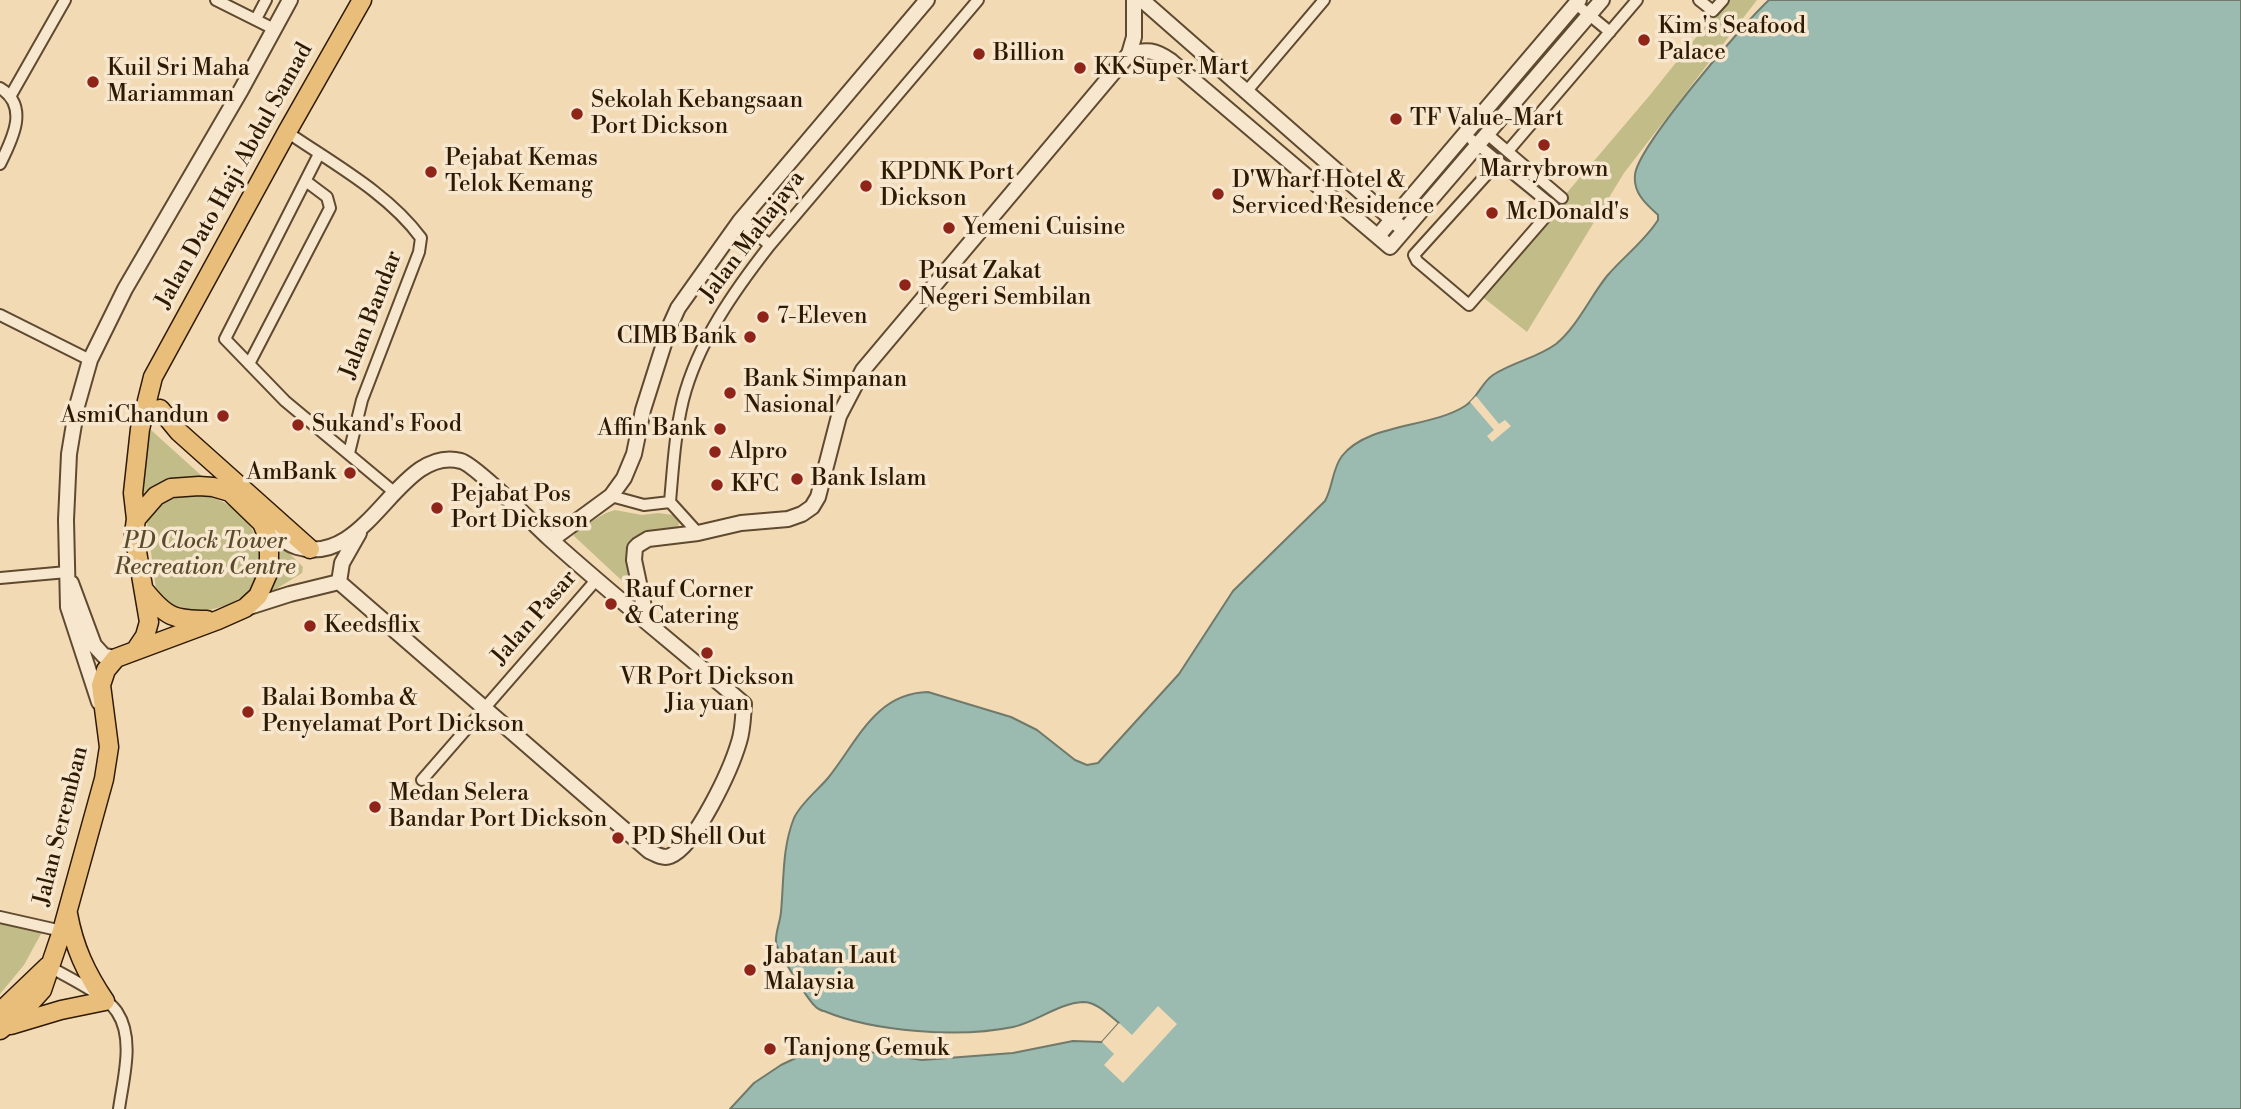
<!DOCTYPE html>
<style>
body{margin:0}
canvas{display:block;background:#f2dab5}
</style>
<canvas width="2241" height="1109"></canvas>
<script>
const ctx = document.querySelector('canvas').getContext('2d');
ctx.lineJoin = 'round';
function fill(path, color) { ctx.fillStyle = color; ctx.fill(path, 'evenodd'); }
function stroke(path, color, width, dash) { ctx.strokeStyle = color; ctx.lineWidth = width; ctx.lineCap = dash ? 'butt' : 'round'; ctx.setLineDash(dash || []); ctx.stroke(path); }
function write(font, color, halo, rows, align = 'center') {
  ctx.font = font + ' "Libre Bodoni",serif'; ctx.lineWidth = 7; ctx.setLineDash([]); ctx.textBaseline = 'middle'; ctx.strokeStyle = halo; ctx.fillStyle = color; for (const [text, x, y, turn = 0] of rows) {
    ctx.save(); ctx.translate(x, y); ctx.rotate((+turn || 0) * Math.PI / 180); ctx.textAlign = isNaN(turn) ? turn : align; if (halo) ctx.strokeText(text, 0, 0); ctx.fillText(text, 0, 0); ctx.restore();
  }
}
fill(new Path2D(`
 M1726,0h31l-133,173 -97,159 -47,-37 170,-200z
 M151,430l52,47c-22,1 -44,0 -60,17l-2,-2 6,-58z
 M203,495c61,12 86,95 14,113 -27,7 -37,3 -60,-11l-10,-75c8,-25 33,-26 56,-27z
 M615,510l27,5 16,-2 15,2 6,8 -1,5c-47,9 -61,14 -45,63l-59,-55 1,-5 31,-18z
 M283,547l20,20 -1,6 -29,18 -2,-3 8,-40z
 M0,922l42,10 -18,33 -24,29z`), '#c2bd88');
const water = new Path2D(`
 M1769,0h472v1109h-1511l24,-26 27,-18 38,-18h16l87,13 91,-7 60,-12 29,1 17,-19c-10,-8 -22,-21 -36,-21 -24,1 -47,20 -70,25 -53,11 -139,5 -189,-16 -2,0 -8,-3 -9,-5 -7,-6 -37,-54 -39,-63 -1,-10 4,-20 5,-31 3,-32 1,-64 13,-94 7,-15 24,-28 34,-40 29,-36 47,-85 100,-86l83,25 26,13 38,30 12,5 11,-2 81,-89 54,-83 92,-90c8,-14 7,-32 17,-45 26,-33 89,-28 123,-50 13,-8 16,-23 28,-31 20,-13 44,-17 63,-31 21,-17 34,-47 51,-68 16,-19 38,-35 51,-56v-5c-12,-11 -25,-22 -23,-40 2,-28 108,-151 134,-175z`);
fill(water, '#9bbab0');
stroke(water, '#6f7a6b', 2);
fill(new Path2D(`
 M1476,396l23,28 6,-4 6,6 -19,16 -5,-6 7,-6 -24,-28z
 M1158,1006l19,18 -54,59 -19,-18 10,-11 -12,-12 17,-19 13,12z`), '#f2dab5');
const minor = new Path2D(`
 M216,0l58,29
 M1699,0l14,11 10,-11
 M1576,4l34,28
 M256,19l10,-19
 M0,88c30,18 12,52 0,76
 M1246,92l78,-92
 M11,95l54,-95
 M287,132c45,31 101,61 134,106l-2,14 -57,148 -13,53
 M1486,133l76,65
 M1472,140l82,67 -85,98 -52,-44 -3,-6 84,-93
 M1508,151l129,-151
 M319,154l-94,185 60,62 109,91
 M740,221l30,24
 M0,315l90,45
 M249,364l81,-156 -3,-11 -20,-15
 M611,496l33,9 26,-3
 M698,533l-28,-31c3,-34 5,-69 13,-102 15,-58 51,-109 87,-155l208,-245
 M0,578l67,-6
 M422,780l175,-201
 M0,917l62,14
 M48,966c18,10 59,30 69,46 18,27 6,67 2,97`);
const tertiary = new Path2D(`
 M1142,0l262,230
 M1129,54c18,-5 26,-4 42,7l219,186 212,-247
 M1378,236l201,-236
 M262,523c11,8 22,20 35,24 72,22 101,-103 164,-86 13,3 74,64 88,77 63,57 130,110 195,166 -1,12 -1,26 -5,38 -8,27 -43,104 -69,114 -7,3 -15,-2 -21,-5l-310,-269
 M551,540l60,-44 13,-18 10,-24 9,-44 26,-82 9,-20 62,-87 187,-221
 M339,582l3,-19 17,-30
 M71,583l23,62 10,11 12,2
 M246,608l44,-14 49,-12
 M647,621l-13,-61 1,-12 3,-3 10,-6 50,-6 43,-10 47,-4 14,-5 10,-7 6,-10 21,-81 24,-46 266,-316 5,-17v-37
 M99,702l-31,-95 -2,-87 3,-66 8,-48 13,-46 35,-71 116,-199 49,-90`);
const primary = new Path2D(`
 M160,409l19,23 131,117
 M136,519l-3,-26 7,-64 13,-52 134,-245 75,-132
 M145,591c21,26 29,29 62,29
 M0,1012l48,-46
 M11,1025l50,-15 44,-9c-19,-28 -31,-54 -37,-87
 M0,1030l22,-18 20,-22 20,-59 42,-152 5,-32 -8,-62 5,-15 10,-12 102,-38 27,-12 13,-12 11,-25v-31l-7,-17 -32,-31 -17,-5 -14,-1 -28,2 -15,8 -20,23 -2,15 15,88 -4,14 -10,15`);
stroke(minor, '#5f4a30', 14);
stroke(tertiary, '#5f4a30', 18);
stroke(primary, '#2e1a03', 21);
stroke(minor, '#f7e7cf', 10);
stroke(tertiary, '#f7e7cf', 14);
stroke(primary, '#e9bd7a', 18);
for (const [x, y, r, color] of [
 [1644,40,7,"#8f2418"],
 [979,54,7,"#8f2418"],
 [1080,68,7,"#8f2418"],
 [93,82,7,"#8f2418"],
 [577,114,7,"#8f2418"],
 [1396,119,7,"#8f2418"],
 [1544,145,7,"#8f2418"],
 [431,172,7,"#8f2418"],
 [866,186,7,"#8f2418"],
 [1218,194,7,"#8f2418"],
 [1492,213,7,"#8f2418"],
 [949,228,7,"#8f2418"],
 [905,285,7,"#8f2418"],
 [763,317,7,"#8f2418"],
 [750,337,7,"#8f2418"],
 [730,393,7,"#8f2418"],
 [223,416,7,"#8f2418"],
 [298,425,7,"#8f2418"],
 [720,429,7,"#8f2418"],
 [715,452,7,"#8f2418"],
 [350,473,7,"#8f2418"],
 [797,479,7,"#8f2418"],
 [717,485,7,"#8f2418"],
 [437,508,7,"#8f2418"],
 [611,604,7,"#8f2418"],
 [310,626,7,"#8f2418"],
 [707,653,7,"#8f2418"],
 [248,712,7,"#8f2418"],
 [375,807,7,"#8f2418"],
 [618,838,7,"#8f2418"],
 [750,970,7,"#8f2418"],
 [770,1049,7,"#8f2418"]
]) { const dot = new Path2D(); dot.arc(x, y, r, 0, 2 * Math.PI); ctx.fillStyle = color; ctx.fill(dot); stroke(dot, '#f7e7cf', 2.5); }
write('23px', '#2e1a03', '#f7e7cf', [
 ["Kim's Seafood",1658,27],
 ["Palace",1658,53],
 ["Billion",993,54],
 ["KK Super Mart",1094,68],
 ["Kuil Sri Maha",107,69],
 ["Mariamman",107,95],
 ["Sekolah Kebangsaan",591,101],
 ["Port Dickson",591,127],
 ["TF Value-Mart",1410,119],
 ["Pejabat Kemas",445,159],
 ["Telok Kemang",445,185],
 ["Marrybrown",1544,170,"center"],
 ["KPDNK Port",880,173],
 ["Dickson",880,199],
 ["D'Wharf Hotel &",1232,181],
 ["Serviced Residence",1232,207],
 ["McDonald's",1506,213],
 ["Yemeni Cuisine",963,228],
 ["Pusat Zakat",919,272],
 ["Negeri Sembilan",919,298],
 ["7-Eleven",777,317],
 ["CIMB Bank",736,337,"right"],
 ["Bank Simpanan",744,380],
 ["Nasional",744,406],
 ["AsmiChandun",209,416,"right"],
 ["Sukand's Food",312,425],
 ["Affin Bank",706,429,"right"],
 ["Alpro",729,452],
 ["AmBank",336,473,"right"],
 ["Bank Islam",811,479],
 ["KFC",731,485],
 ["Pejabat Pos",451,495],
 ["Port Dickson",451,521],
 ["Rauf Corner",625,591],
 ["& Catering",625,617],
 ["Keedsflix",324,626],
 ["VR Port Dickson",707,678,"center"],
 ["Jia yuan",707,704,"center"],
 ["Balai Bomba &",262,699],
 ["Penyelamat Port Dickson",262,725],
 ["Medan Selera",389,794],
 ["Bandar Port Dickson",389,820],
 ["PD Shell Out",632,838],
 ["Jabatan Laut",764,957],
 ["Malaysia",764,983],
 ["Tanjong Gemuk",784,1049]
], 'left');
write('23px', '#2e1a03', '#f7e7cf', [
 ["Jalan Dato Haji Abdul Samad",235,176,-61],
 ["Jalan Mahajaya",753,237,-53],
 ["Jalan Bandar",372,315,-69],
 ["Jalan Pasar",535,618,-49],
 ["Jalan Seremban",62,826,-76]
]);
write('italic 23px', '#5a4b2b', '#f7e7cf', [
 ["PD Clock Tower",205,542],
 ["Recreation Centre",205,568]
]);
</script>
